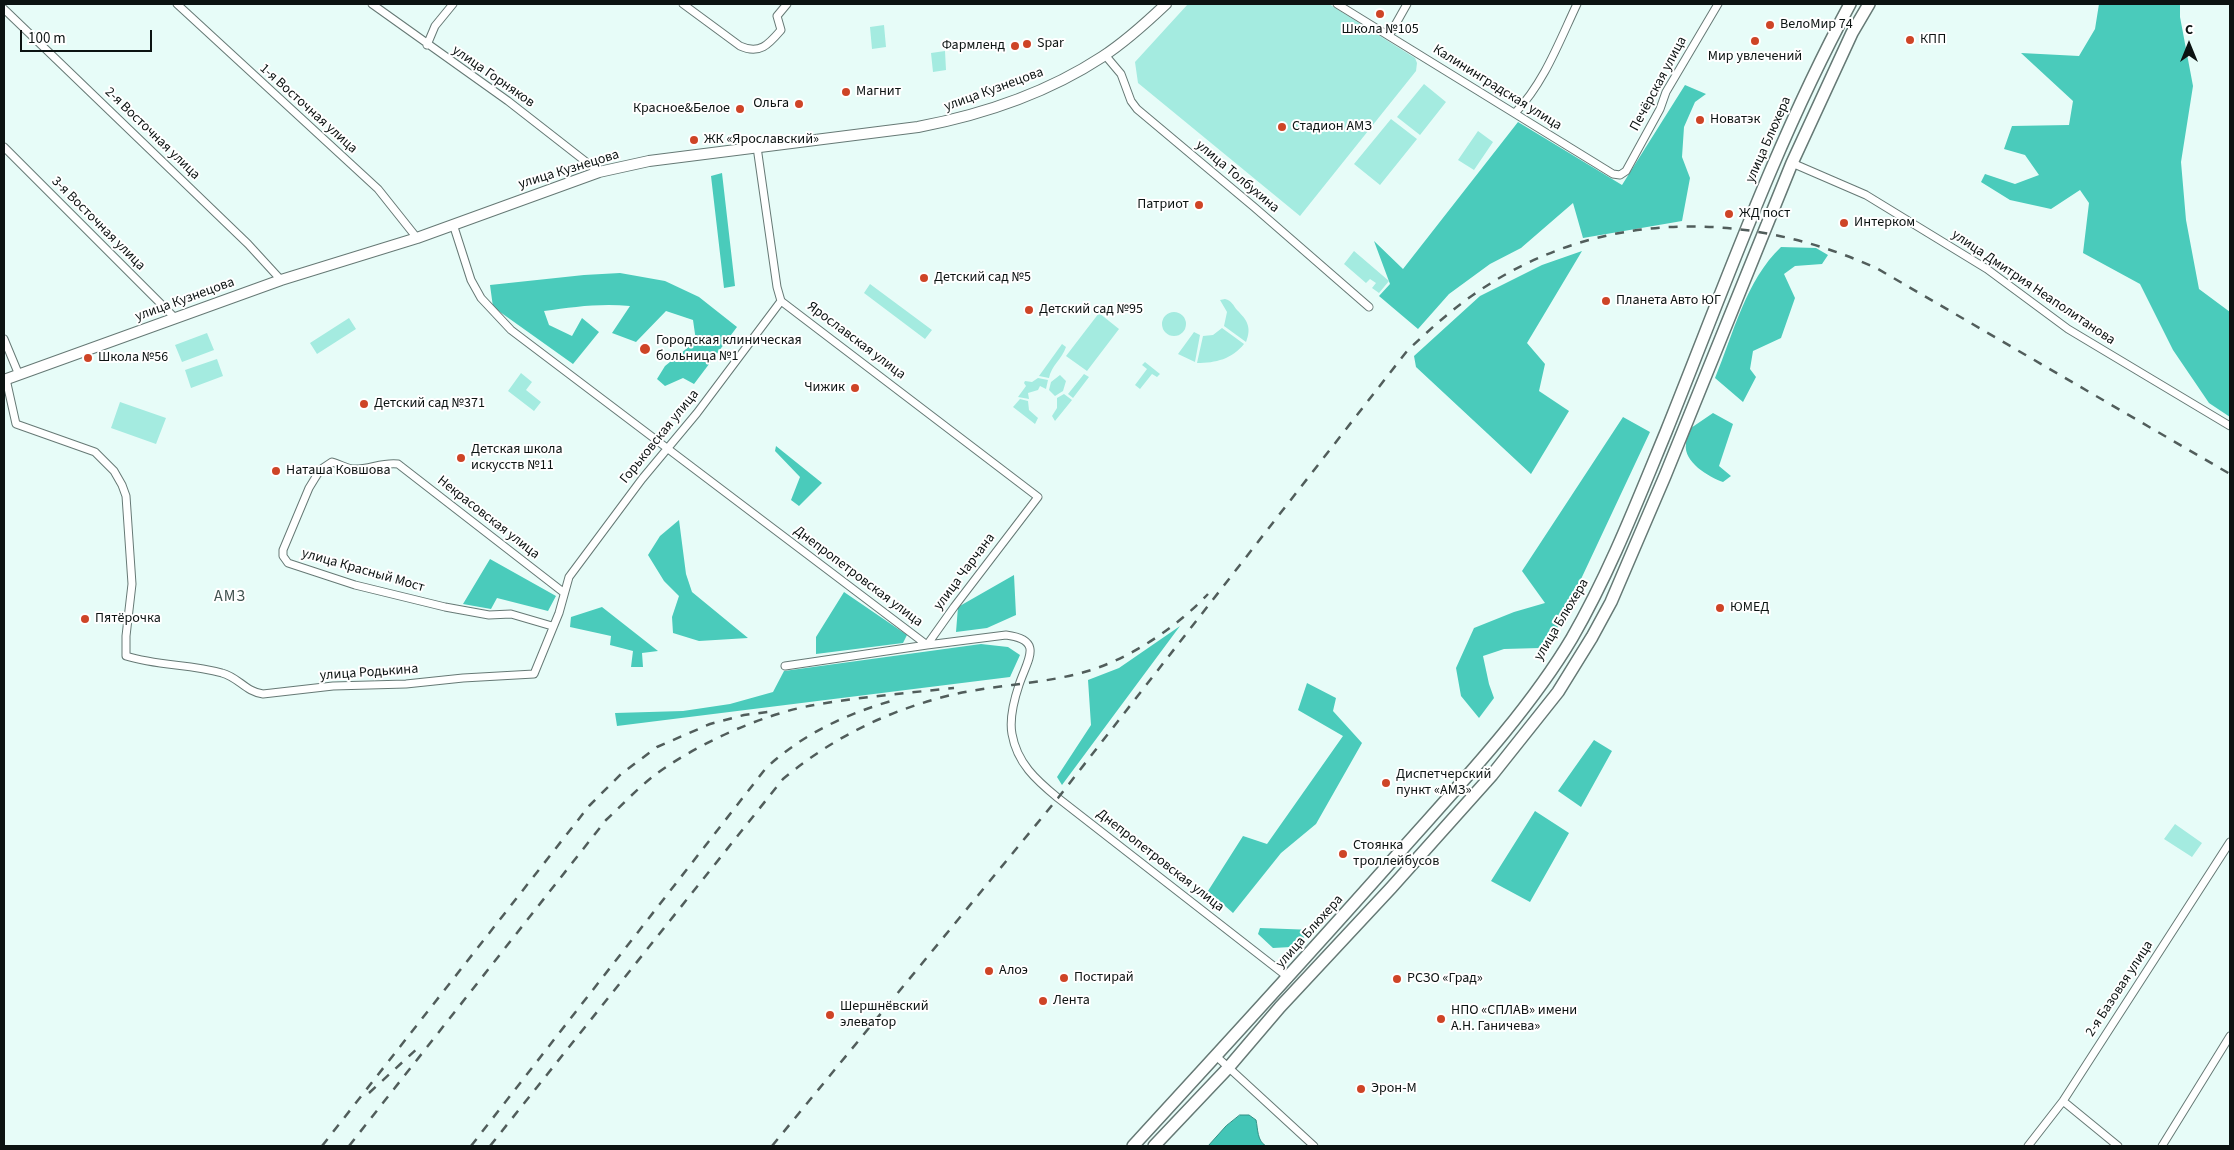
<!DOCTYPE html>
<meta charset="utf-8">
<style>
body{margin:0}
#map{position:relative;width:2234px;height:1150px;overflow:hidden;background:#e7fcf8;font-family:"Source Sans 3",sans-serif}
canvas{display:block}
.frame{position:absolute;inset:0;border:5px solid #0c1312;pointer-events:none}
.north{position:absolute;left:2164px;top:20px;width:50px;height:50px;-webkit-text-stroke:4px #fff;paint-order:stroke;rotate:0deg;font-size:14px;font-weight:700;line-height:20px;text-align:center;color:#0c1312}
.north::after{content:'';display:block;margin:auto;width:18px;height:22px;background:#0c1312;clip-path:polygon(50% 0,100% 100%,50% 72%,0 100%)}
.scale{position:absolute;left:20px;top:30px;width:132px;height:22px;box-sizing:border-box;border:2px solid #0c1312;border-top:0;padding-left:6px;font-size:15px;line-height:18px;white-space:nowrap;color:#0c1312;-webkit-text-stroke:4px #fff;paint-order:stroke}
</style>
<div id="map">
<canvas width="2234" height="1150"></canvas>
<div class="frame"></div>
<div class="north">С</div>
<div class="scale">100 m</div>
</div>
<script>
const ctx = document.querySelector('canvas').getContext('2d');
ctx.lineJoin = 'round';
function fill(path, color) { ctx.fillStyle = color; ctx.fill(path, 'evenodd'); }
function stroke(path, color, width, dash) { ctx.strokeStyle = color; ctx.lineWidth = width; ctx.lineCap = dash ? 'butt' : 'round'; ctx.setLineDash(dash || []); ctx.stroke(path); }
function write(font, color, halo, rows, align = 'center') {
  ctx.font = font + ' "Source Sans 3",sans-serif'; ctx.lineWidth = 4; ctx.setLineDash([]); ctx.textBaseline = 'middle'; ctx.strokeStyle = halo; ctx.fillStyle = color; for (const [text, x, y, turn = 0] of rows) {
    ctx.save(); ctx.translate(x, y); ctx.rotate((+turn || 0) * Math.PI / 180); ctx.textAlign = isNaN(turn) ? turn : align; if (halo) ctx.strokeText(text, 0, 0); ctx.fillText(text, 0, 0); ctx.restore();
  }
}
fill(new Path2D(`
 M1188,4h141l86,54 2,5 -1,8 -116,145 -162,-133 -3,-21z
 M884,25l2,22 -14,2 -2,-22z
 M945,51l1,19 -13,2 -2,-19z
 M1424,84l22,18 -26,33 -23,-18z
 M1391,119l26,20 -37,46 -26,-21z
 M1478,131l15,11 -19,28 -16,-10z
 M1354,251l35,30 -10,12 -7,-5 4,-5 -6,-4 -4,4 -22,-19z
 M870,284l62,46 -7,9 -61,-46z
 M1225,299c7,2 8,6 12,11 10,10 15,17 9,32l-22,-16 3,-14 -7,-12z
 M1162 324a12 12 0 1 1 24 0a12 12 0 1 1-24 0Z
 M1099,313l20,16 -32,42 -21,-15z
 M349,318l7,11 -39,25 -7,-11z
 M1222,328l22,16c-12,15 -28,19 -47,19l6,-27 10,-1z
 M1194,332l6,3 -5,27 -17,-8z
 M207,333l7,17 -32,12 -7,-17z
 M1062,344l4,3c-4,12 -15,19 -17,31l-10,-2z
 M217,359l6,17 -32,12 -6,-18z
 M1145,362l15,12 -3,3 -5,-3 -12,15 -5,-4 12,-16 -5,-4z
 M521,373l11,9 -6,8 15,12 -7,9 -26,-20z
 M1084,374l5,3 -16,21 -5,-4z
 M1060,375l6,6 -3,10 -8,5 -6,-6 2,-8z
 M1038,378l10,2 -2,9 -6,-3 -2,4 -10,3 1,6 -11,-2 8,-11 -2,-3 1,-2 7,1z
 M1064,394l8,6 -17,21 -3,-5 5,-8v-10z
 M1020,399l8,2 1,9 9,8 -3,6 -22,-17z
 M120,402l46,16 -10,26 -45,-16z
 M2175,824l27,19 -10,14 -28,-18z`), '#a4ebe0');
fill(new Path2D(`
 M2099,4h81v13l13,69 -12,76 5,58 13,69 31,23v105l-21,-14 -36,-53 -33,-66 -57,-31 6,-50 -9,-13 -29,19 -41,-9 -29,-18 4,-8 30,10 24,-9 -14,-20 -21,-6 8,-23 57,-1 4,-24 -52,-48 58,3 16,-27z
 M1685,85l21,9 -11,8 -11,25 -2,30 8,21 -8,43 -99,17 -10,-35 -52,45 -31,16 -41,30 -31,35 -39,-33 11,-12 -16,-43 29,28 115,-147 104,63z
 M722,173l13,113 -11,2 -13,-112z
 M1781,247l35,1 12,7 -6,9 -27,2 -11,8 11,24 -14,40 -28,13 -3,18 6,8 -13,25 -28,-24c18,-43 31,-98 66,-131z
 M1582,251l-55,92 18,21 -6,27 30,20 -38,63 -115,-107 -2,-11 66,-60 62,-31z
 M620,273l45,8 34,16 38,30 -43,57 -11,-6 -18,8 -8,-7 8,-13 31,-25 -3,-21 -27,-9 -30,31 -24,-9 18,-27c-30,-3 -57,1 -86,5l5,14 23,11 10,-18 17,14 -26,32 -80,-57 -3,-22 94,-10z
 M1713,413l20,11 -14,42 12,10 -8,6c-14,-5 -40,-20 -37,-38 0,-6 3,-11 5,-16z
 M1623,417l27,15 -91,194 -19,22 -36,1 -21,7 6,28 5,14 -15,20 -18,-22 -5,-28 18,-40 40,-16 31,-9 -23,-32z
 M776,446l46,37 -23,23 -8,-6 9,-23 -25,-26z
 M679,520l7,54 6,18 56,46 -49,3 -26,-8 -1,-16 7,-21 -15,-15 -16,-26 12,-19z
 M490,559l66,37 -8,15 -51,-13 -6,11 -28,-5z
 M1014,575l2,40 -29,13 -31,4 2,-25z
 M844,592l63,43 -4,8 -87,11v-17z
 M602,607l56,44 -16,2 1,14h-12l2,-16 -23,-6 1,-9 -41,-9 1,-10z
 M1180,626l-118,159 -5,-8 34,-52 -3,-45 31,-12z
 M981,644l27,3 12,8 -10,22 -393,49 -2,-13 68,-2 47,-7 43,-12 11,-21z
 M1307,683l29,15 -3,13 29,32 -46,81 -35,29 -48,60 -25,-22 35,-55 24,8 76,-108 -45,-26z
 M1594,740l18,11 -31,56 -23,-16z
 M1535,811l34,22 -39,69 -39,-21z
 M1260,928l54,2 -23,17 -18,1 -15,-14z`), '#4acbbb');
const water = new Path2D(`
 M1240,1115h9l7,5c2,9 1,21 10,26h-58l18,-20z`);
fill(water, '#42c5b6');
stroke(water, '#329085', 1);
const street = new Path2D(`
 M177,4l201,185 39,49
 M372,4l136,97 91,71
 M683,4l57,42c20,9 29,-2 41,-16l-4,-14 10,-12
 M1337,4l276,170 7,1 6,-4 34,-62 6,-17 52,-88
 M4,9l244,235 33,36
 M1389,36l18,-32
 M427,45l8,-19 18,-22
 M1105,55l16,19 10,27 6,8 117,98 115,100
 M1515,113c29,-30 44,-71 62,-109
 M4,147l171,171
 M757,147l20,140 4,14 257,196 -84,110 -27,38 -142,21
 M1792,163l74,32 121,74 81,60 162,97
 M453,224l18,56 10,18 30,32 416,315 79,-10c39,5 21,25 13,50 -5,15 -10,33 -7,49 5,29 24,46 46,64l231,180
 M4,339l15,36
 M6,379l10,45 79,28 19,19 8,14 4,11 6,88 -6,52v20c32,10 64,8 96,17 16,4 24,19 41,21l70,-8 73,-2 57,-6 71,-4 25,-61 10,-36 73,-98 55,-66 84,-112
 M552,626l-41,-12 -22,1 -44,-8 -90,-22 -67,-22 -5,-7v-6l26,-62 11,-18 12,-8c7,2 14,6 20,7 17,1 29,-7 46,-5l165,128
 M1216,1056l98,90
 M2063,1101l55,45
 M2028,1146l35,-45 167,-259
 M2162,1146l68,-110`);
const secondary = new Path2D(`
 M4,380l277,-100 136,-42 182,-66 50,-11 269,-34c63,-12 129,-34 184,-70 23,-15 44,-34 64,-53`);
const primary = new Path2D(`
 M1133,1146c91,-99 183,-199 272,-300 57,-64 123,-134 167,-208 38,-66 65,-136 94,-206 58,-144 110,-291 184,-428
 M1154,1146l74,-78 52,-61 111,-119 101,-113 66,-83 34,-55 19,-35 54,-126 127,-313 60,-130 17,-29`);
stroke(street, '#667975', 9);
stroke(secondary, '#667975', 12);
stroke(primary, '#667975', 14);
stroke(street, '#fff', 7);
stroke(secondary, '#fff', 10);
stroke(primary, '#fff', 11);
stroke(new Path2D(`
 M369,1093l51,-47
 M322,1146l267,-340 32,-32 36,-27 53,-23 34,-9 31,-4
 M349,1146l257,-326c15,-14 29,-29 45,-42 41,-32 111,-64 163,-73 46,-8 93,-12 140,-17
 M471,1146l295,-378c37,-34 78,-53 125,-67
 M490,1146l293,-367c48,-40 100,-66 160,-82 45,-12 93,-12 138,-24 46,-12 95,-45 127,-79
 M772,1146l286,-348 349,-447c21,-20 43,-40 66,-56 122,-86 273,-87 405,-26l352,205`), '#515d5b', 2.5, [9, 9]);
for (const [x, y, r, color] of [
 [1380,14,5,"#ce4426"],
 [1770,25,5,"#ce4426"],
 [1910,40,5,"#ce4426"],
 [1755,41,5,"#ce4426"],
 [1027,44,5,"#ce4426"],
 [1015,46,5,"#ce4426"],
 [846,92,5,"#ce4426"],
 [799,104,5,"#ce4426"],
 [740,109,5,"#ce4426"],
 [1700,120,5,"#ce4426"],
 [1282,127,5,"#ce4426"],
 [694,140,5,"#ce4426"],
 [1199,205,5,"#ce4426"],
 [1729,214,5,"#ce4426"],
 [1844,223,5,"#ce4426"],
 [924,278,5,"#ce4426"],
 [1606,301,5,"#ce4426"],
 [1029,310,5,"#ce4426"],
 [645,349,6,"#ce4426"],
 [88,358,5,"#ce4426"],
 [855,388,5,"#ce4426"],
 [364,404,5,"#ce4426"],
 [461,458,5,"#ce4426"],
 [276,471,5,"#ce4426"],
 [1720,608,5,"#ce4426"],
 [85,619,5,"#ce4426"],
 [1386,783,5,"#ce4426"],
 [1343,854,5,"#ce4426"],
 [989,971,5,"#ce4426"],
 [1064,978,5,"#ce4426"],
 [1397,979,5,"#ce4426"],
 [1043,1001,5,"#ce4426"],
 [830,1015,5,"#ce4426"],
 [1441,1019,5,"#ce4426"],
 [1361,1089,5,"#ce4426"]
]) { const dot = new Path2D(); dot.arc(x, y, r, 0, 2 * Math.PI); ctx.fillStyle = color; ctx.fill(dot); stroke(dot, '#fff', 2); }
write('14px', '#0c1312', '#fff', [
 ["ВелоМир 74",1780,25],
 ["Школа №105",1380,30,"center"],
 ["КПП",1920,40],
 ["Spar",1037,44],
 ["Фармленд",1005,46,"right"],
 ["Мир увлечений",1755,57,"center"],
 ["Магнит",856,92],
 ["Ольга",789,104,"right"],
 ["Красное&Белое",730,109,"right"],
 ["Новатэк",1710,120],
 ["Стадион АМЗ",1292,127],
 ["ЖК «Ярославский»",704,140],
 ["Патриот",1189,205,"right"],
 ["ЖД пост",1739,214],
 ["Интерком",1854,223],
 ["Детский сад №5",934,278],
 ["Планета Авто ЮГ",1616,301],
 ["Детский сад №95",1039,310],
 ["Городская клиническая",656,341],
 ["больница №1",656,357],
 ["Школа №56",98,358],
 ["Чижик",845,388,"right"],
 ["Детский сад №371",374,404],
 ["Детская школа",471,450],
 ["искусств №11",471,466],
 ["Наташа Ковшова",286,471],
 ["ЮМЕД",1730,608],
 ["Пятёрочка",95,619],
 ["Диспетчерский",1396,775],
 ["пункт «АМЗ»",1396,791],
 ["Стоянка",1353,846],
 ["троллейбусов",1353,862],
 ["Алоэ",999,971],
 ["Постирай",1074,978],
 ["РСЗО «Град»",1407,979],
 ["Лента",1053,1001],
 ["Шершнёвский",840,1007],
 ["элеватор",840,1023],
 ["НПО «СПЛАВ» имени",1451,1011],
 ["А.Н. Ганичева»",1451,1027],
 ["Эрон-М",1371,1089]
], 'left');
write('14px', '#0c1312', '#fff', [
 ["улица Горняков",493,77,35],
 ["Печёрская улица",1659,84,-62],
 ["Калининградская улица",1497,88,32],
 ["улица Кузнецова",994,90,-20],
 ["1-я Восточная улица",308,109,42],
 ["2-я Восточная улица",152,134,44],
 ["улица Блюхера",1769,140,-66],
 ["улица Кузнецова",569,170,-17],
 ["улица Толбухина",1237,177,40],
 ["3-я Восточная улица",98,224,45],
 ["улица Дмитрия Неаполитанова",2033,288,34],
 ["улица Кузнецова",185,300,-20],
 ["Ярославская улица",856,341,37],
 ["Горьковская улица",660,437,-51],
 ["Некрасовская улица",488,518,38],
 ["улица Красный Мост",363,571,16],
 ["улица Чарчана",965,572,-53],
 ["Днепропетровская улица",858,577,37],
 ["улица Блюхера",1562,620,-59],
 ["улица Родькина",369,673,-4],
 ["Днепропетровская улица",1160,861,38],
 ["улица Блюхера",1310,932,-48],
 ["2-я Базовая улица",2120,989,-57]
]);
ctx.letterSpacing = '1px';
write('16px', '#40524f', '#fff', [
 ["АМЗ",230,597]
]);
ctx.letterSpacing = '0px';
</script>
